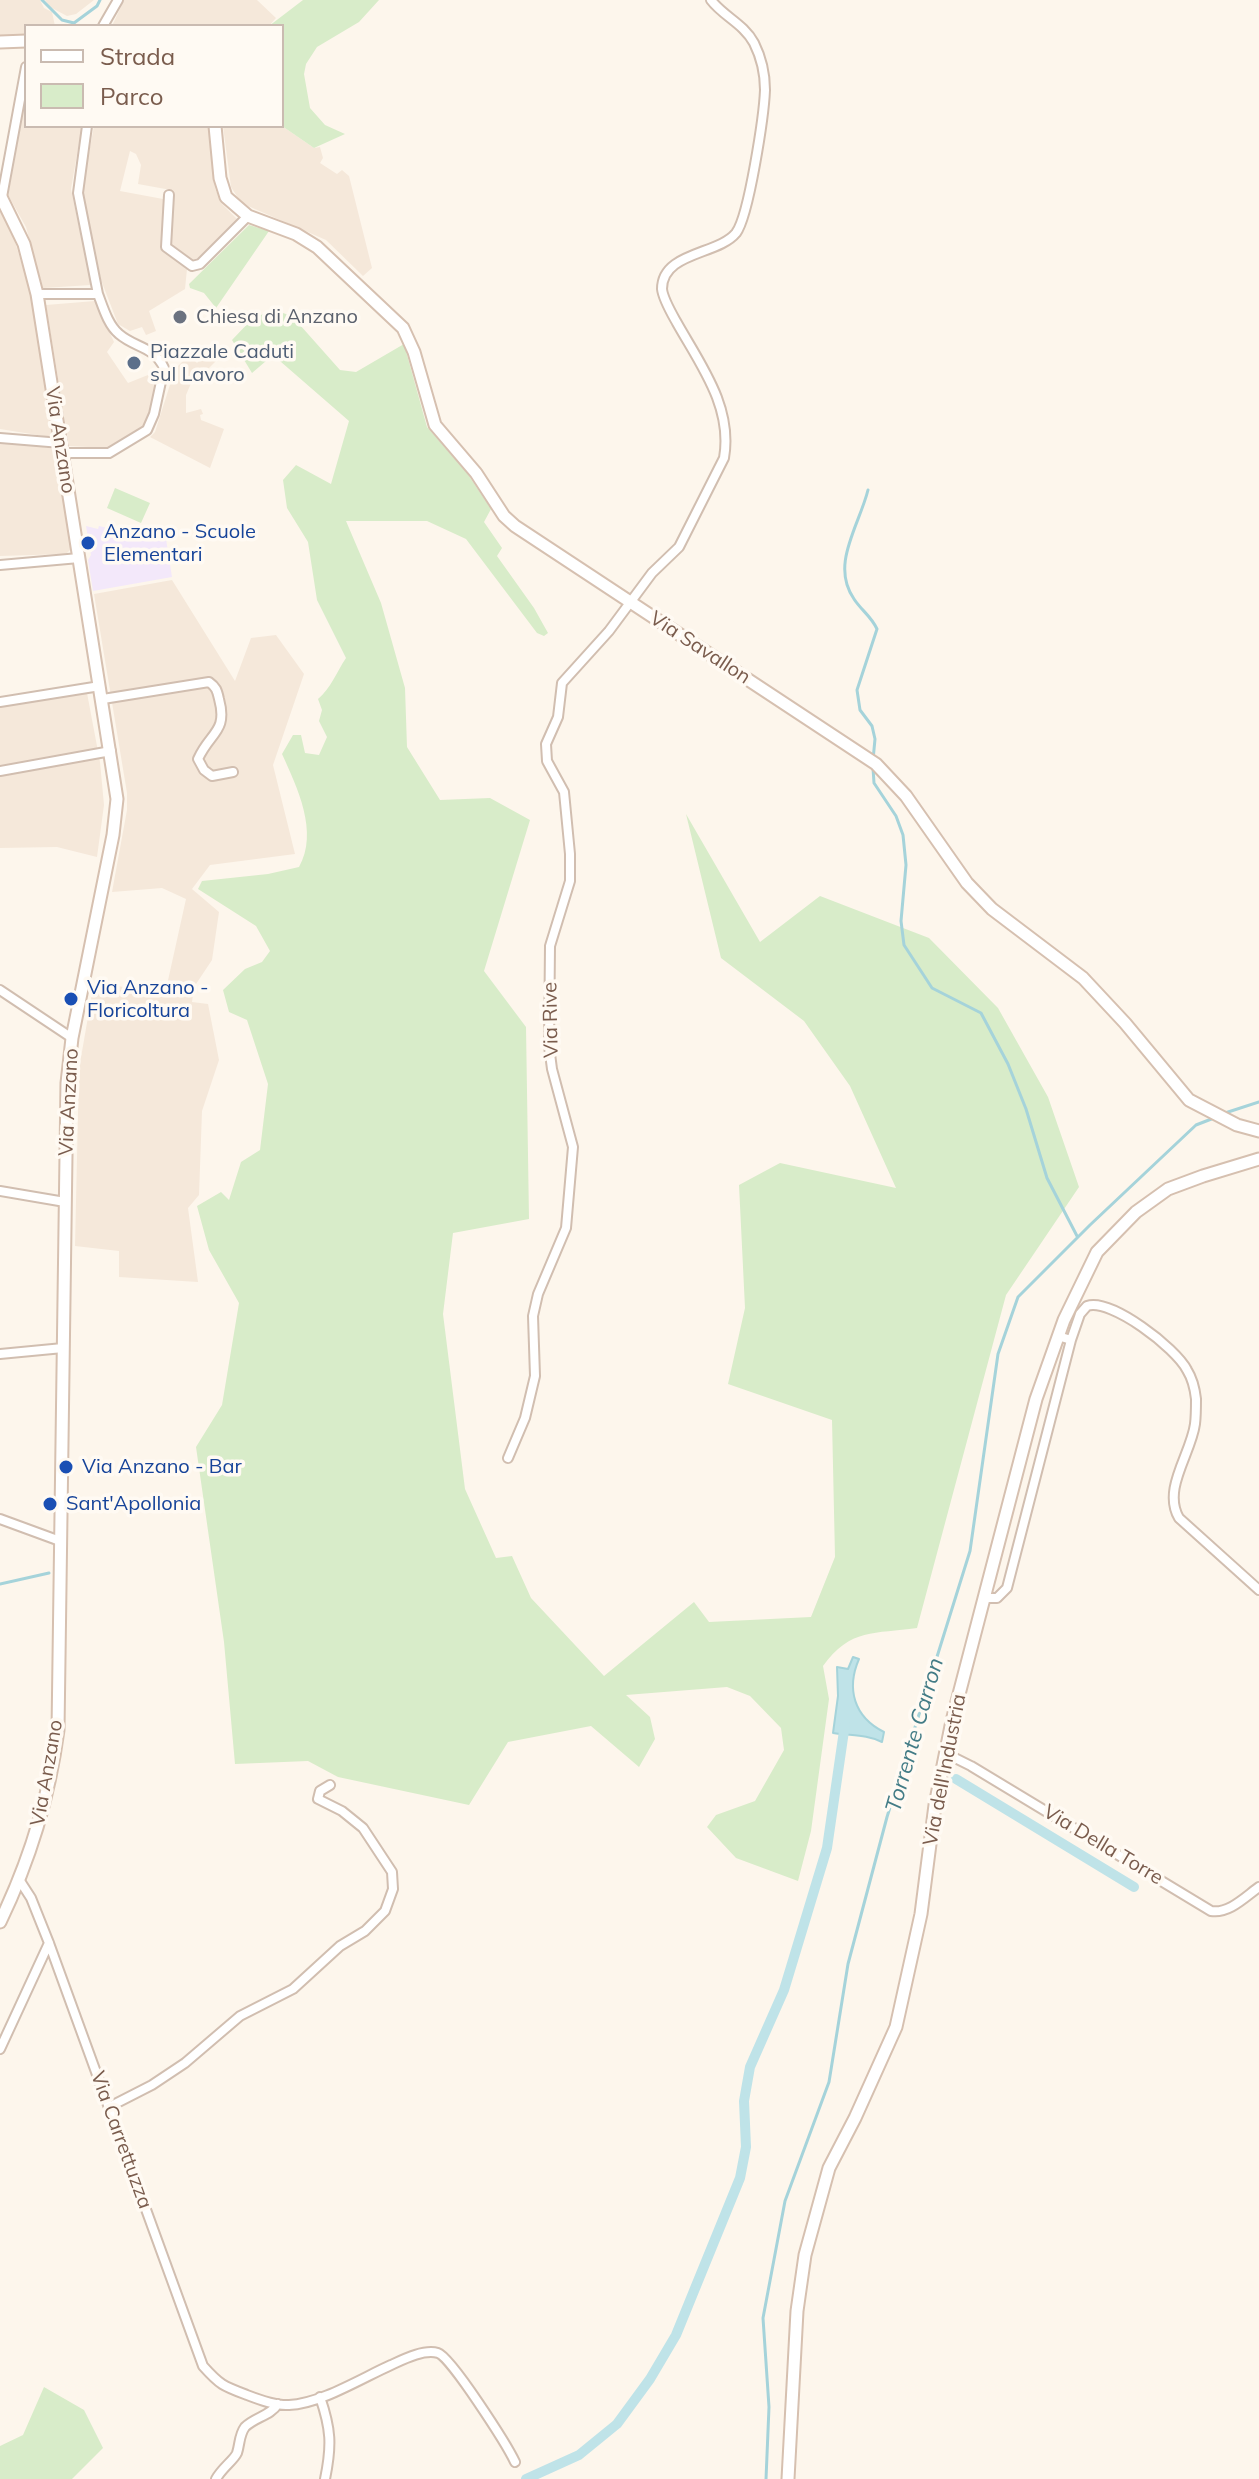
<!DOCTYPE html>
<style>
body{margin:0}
#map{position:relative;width:1259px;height:2479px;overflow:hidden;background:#fdf6ec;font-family:Mulish,sans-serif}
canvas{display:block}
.legend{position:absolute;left:24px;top:24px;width:260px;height:104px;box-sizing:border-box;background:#fffaf3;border:2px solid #cabbb1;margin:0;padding:10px 14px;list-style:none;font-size:24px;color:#7a5c4d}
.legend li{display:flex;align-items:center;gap:16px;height:40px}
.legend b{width:40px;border:2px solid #cabbb1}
</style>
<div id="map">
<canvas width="1259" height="2479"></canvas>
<ul class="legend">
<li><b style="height:10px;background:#fff"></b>Strada</li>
<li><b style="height:22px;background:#d8ecc9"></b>Parco</li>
</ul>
</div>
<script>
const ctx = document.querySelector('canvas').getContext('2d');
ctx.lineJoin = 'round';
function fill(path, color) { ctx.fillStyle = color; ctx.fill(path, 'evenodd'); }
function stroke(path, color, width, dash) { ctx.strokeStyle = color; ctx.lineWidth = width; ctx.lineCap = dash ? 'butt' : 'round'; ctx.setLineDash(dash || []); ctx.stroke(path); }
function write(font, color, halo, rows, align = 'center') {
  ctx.font = font + ' Mulish,sans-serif'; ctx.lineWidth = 7; ctx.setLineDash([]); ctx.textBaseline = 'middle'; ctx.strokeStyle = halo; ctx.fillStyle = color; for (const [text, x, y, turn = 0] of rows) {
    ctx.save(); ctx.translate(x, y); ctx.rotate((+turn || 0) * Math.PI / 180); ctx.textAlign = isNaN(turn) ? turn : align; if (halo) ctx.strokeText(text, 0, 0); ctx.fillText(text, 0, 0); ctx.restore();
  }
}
fill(new Path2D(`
 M0,0h40l4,8 8,4 3,14h-29v8l-26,3z
 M45,0h49l-18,14 -9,2 -17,-9z
 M124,0h133l19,18 -7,8h-157z
 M26,97v29h56l-11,63 20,96 -48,3 -17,-61 -18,-32z
 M94,126h115l6,62 7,16 18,18 -46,39 -25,-17 2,-54 -33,-6 3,-19 -5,-11 -6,-3 -10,40 43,8 -1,51 25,19 -2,20 -36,22 7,20 -10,4 -4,-8 -12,4 -12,-7 -17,-44 -19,-89z
 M223,126h59l32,22 6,-1 3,11 -3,5 17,11 5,-4 7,6 23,92 -9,8 -37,-36 -78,-34 -10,-8 -7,-11z
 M0,210l14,28 16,54 22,140 -2,5 -50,-8z
 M95,301l19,41 -7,10 21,31 20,-8 9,2 -10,47 -39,24 -39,-2 -23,-141z
 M209,350l9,9 -16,16 -10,6 -6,14v18l15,-4 2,5 -3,1 1,5 23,9 -14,39 -60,-31 5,-5 20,-63 14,-14 8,8z
 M0,440l55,9 17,99 -6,6 -66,2z
 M172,580l63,101 16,-43 25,-3 28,39 -31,91 22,89 -85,11 -18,24 27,23 -7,48 -18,27 -2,15 16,2 11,56 -17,51 -3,84 -11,13 10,74 -79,-5v-26l-44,-5 4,-177 15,-87 71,12 21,-95 -24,-11 -50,4 15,-82v-17l-33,-199z
 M87,693l13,69 4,43 -7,52 -40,-10 -57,1v-141z`), '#f5e8da');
fill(new Path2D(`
 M86,526l12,3 1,-3 13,3 29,-3 25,13 6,38 -79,14 -5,-31 3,-5z`), '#f3e8fa');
fill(new Path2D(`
 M303,0h76l-20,22 -42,25 -11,17 -2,10 6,34 15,17 20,9 -31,14 -32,-22v-100h-13z
 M249,225l20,6 -53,77 -12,-15 -14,-5 -1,-4z
 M274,310l18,6 48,54 16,2 48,-28 23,83 40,46 24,36 -7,13 18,26 -5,8 37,52 14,25 -4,3 -7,-3 -71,-94 -39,-18h-81l35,82 24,85 2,59 33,53 50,-2 40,22 -46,151 42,56 3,192 -76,14 -10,81 22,175 31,69 16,-2 19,42 73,78 90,-74 15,20 102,-5 24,-60 -3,-137 -104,-36 17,-76 -6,-123 41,-22 116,25 -46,-102 -46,-65 -83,-63 -35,-144 74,128 60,-46 109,42 69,70 50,89 31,90 -73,108 -89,333c-42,6 -67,0 -94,38l6,33 -18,132 -13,50 -62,-23 -29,-31 9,-12 39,-14 29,-51 -3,-22 -31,-32 -23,-9 -101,8 24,22 5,22 -16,28 -48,-41 -83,16 -39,63 -131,-28 -30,-16 -73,3 -11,-122 -28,-195 26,-42 17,-102 -30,-53 -12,-44 24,-14 8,8 12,-38 19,-12 8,-66 -21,-64 -18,-8 -6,-22 22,-21 17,-7 8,-11 -14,-25 -58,-37 4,-8 66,-7 31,-7c20,-35 -2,-80 -17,-113l11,-19h8l4,18 14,2 8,-18 -8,-16 3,-11 -4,-11c13,-11 18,-26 28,-41l-29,-58 -9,-58 -21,-34 -4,-28 13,-15 35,19 18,-63 -76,-66 -21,18 -20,-33 21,-22z
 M115,488l35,15 -9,20 -34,-15z
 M44,2387l40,23 19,38 -31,31h-72v-33l23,-11z`), '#d8ecc9');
const water = new Path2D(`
 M853,1657l6,2c-13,30 -5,58 25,73l-2,10c-16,-8 -31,-6 -49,-9l5,-37 -1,-29 11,2z`);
fill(water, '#bfe3e8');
stroke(water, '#a5d3da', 2);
stroke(new Path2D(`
 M42,0l20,20 12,3 23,-17 3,-6
 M868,490c-9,36 -38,75 -14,109 7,11 17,17 23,30l-20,61 3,20 12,16 3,13 -2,21
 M873,768l1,15 22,33 7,19 3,30 -5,56 3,24 28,43 49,25 27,51 18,45 21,69 30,58
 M1225,1113l34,-11
 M0,1584l49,-11
 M766,2479l3,-72 -6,-89 22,-117 44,-119 19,-118 39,-147 83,-266 28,-197 20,-57 72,-72 106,-100 18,-7`), '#a5d3da', 3);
stroke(new Path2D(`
 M956,1779l178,108
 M526,2479l53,-24 38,-31 33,-45 26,-44 64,-157 6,-31 -2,-46 6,-34 34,-77 43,-142 18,-124`), '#bfe3e8', 10);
const street = new Path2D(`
 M103,26l15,-26
 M87,126l-9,67 20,101
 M169,195l-3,52 26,19 8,-2 48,-48
 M2,197l24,-130
 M37,294h61c5,13 10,31 21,40 16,14 35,12 45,34l-10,46 -7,16 -38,23h-46
 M0,438l61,5
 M0,565l79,-7
 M103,699l106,-17c7,5 8,8 10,17 9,33 -9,33 -21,60l6,11 8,6 21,-4
 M0,702l100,-16
 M0,771l111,-20
 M0,990l72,48
 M0,1191l65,11
 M1058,1336l13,4 9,-26 7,-8c24,-8 89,42 100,64 5,8 8,20 9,29 0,8 0,17 -1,25 -4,30 -33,65 -16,94l80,72
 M0,1354l63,-6
 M508,1458l17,-40 10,-42 -2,-60 5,-22 28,-66 7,-81 -21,-78 -3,-23 1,-100 20,-65v-27l-6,-62 -17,-31 -1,-17 12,-27 4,-34 47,-52 43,-58 27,-26 45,-89c9,-51 -24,-94 -47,-135 -5,-9 -14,-24 -15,-34 0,-37 56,-34 74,-56 13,-17 28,-118 29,-143 0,-17 -4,-33 -11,-47 -10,-19 -31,-27 -43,-43
 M0,1519l60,22
 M985,1598h12l10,-10 64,-248
 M945,1753l26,13 240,145c18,3 34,-14 48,-24
 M20,1881l11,17 18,45 154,423c17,19 20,20 44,29 13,5 29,11 42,10 31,-1 73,-27 102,-40 13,-6 33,-16 47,-12 13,4 69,92 77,109
 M0,2049l49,-106
 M109,2107l43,-22 33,-22 55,-47 53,-27 47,-43 25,-15 20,-20 8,-22 -1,-17 -29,-44 -21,-17 -24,-12 2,-8 10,-6
 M320,2397c11,32 12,48 5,82
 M216,2479c6,-11 18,-19 21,-26 3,-9 2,-18 8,-26 10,-10 25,-11 33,-23`);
const secondary = new Path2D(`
 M0,42l26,-1
 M215,126l5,52 6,19 22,19 48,18 21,13 86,81 11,24 21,73 41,48 28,43 11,10 361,238 30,32 61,87 25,26 91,69 42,45 64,77 48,25 22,6
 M0,195l24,49 13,50 80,505 -4,36 -41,203 -5,45 -9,647c-9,69 -28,130 -58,192
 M788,2479l9,-168 8,-56 24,-87 26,-50 41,-91 25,-113 14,-109 17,-84 84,-322 28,-79 33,-68 39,-40 32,-23 35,-13 56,-17`);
stroke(street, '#d1beb0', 12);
stroke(secondary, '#d6c0b0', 15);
stroke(street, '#fff', 8);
stroke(secondary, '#fff', 11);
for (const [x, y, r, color] of [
 [180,317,8,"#6b7280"],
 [134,363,8,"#5c6f8a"],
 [88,543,8,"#1a4fb4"],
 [71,999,8,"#1a4fb4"],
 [66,1467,8,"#1a4fb4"],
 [50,1504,8,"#1a4fb4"]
]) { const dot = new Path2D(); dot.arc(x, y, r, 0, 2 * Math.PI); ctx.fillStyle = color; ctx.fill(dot); stroke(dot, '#fffaf3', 3); }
write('20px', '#5b616d', '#fffaf3', [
 ["Chiesa di Anzano",196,317]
], 'left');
write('20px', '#4e5e75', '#fffaf3', [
 ["Piazzale Caduti",150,352],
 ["sul Lavoro",150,375]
], 'left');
write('20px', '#7a5c4d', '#fffaf3', [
 ["Via Anzano",60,440,81],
 ["Via Savallon",700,648,33],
 ["Via Rive",551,1020,-91],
 ["Via Anzano",69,1102,-87],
 ["Via dell'Industria",945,1770,-79],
 ["Via Anzano",47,1773,-80],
 ["Via Della Torre",1103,1845,31],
 ["Via Carrettuzza",121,2140,70]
]);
write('20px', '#164399', '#fffaf3', [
 ["Anzano - Scuole",104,532],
 ["Elementari",104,555],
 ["Via Anzano -",87,988],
 ["Floricoltura",87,1011],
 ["Via Anzano - Bar",82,1467],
 ["Sant'Apollonia",66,1504]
], 'left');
write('italic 22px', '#437c86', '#fffaf3', [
 ["Torrente Carron",915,1735,-74]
]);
</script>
